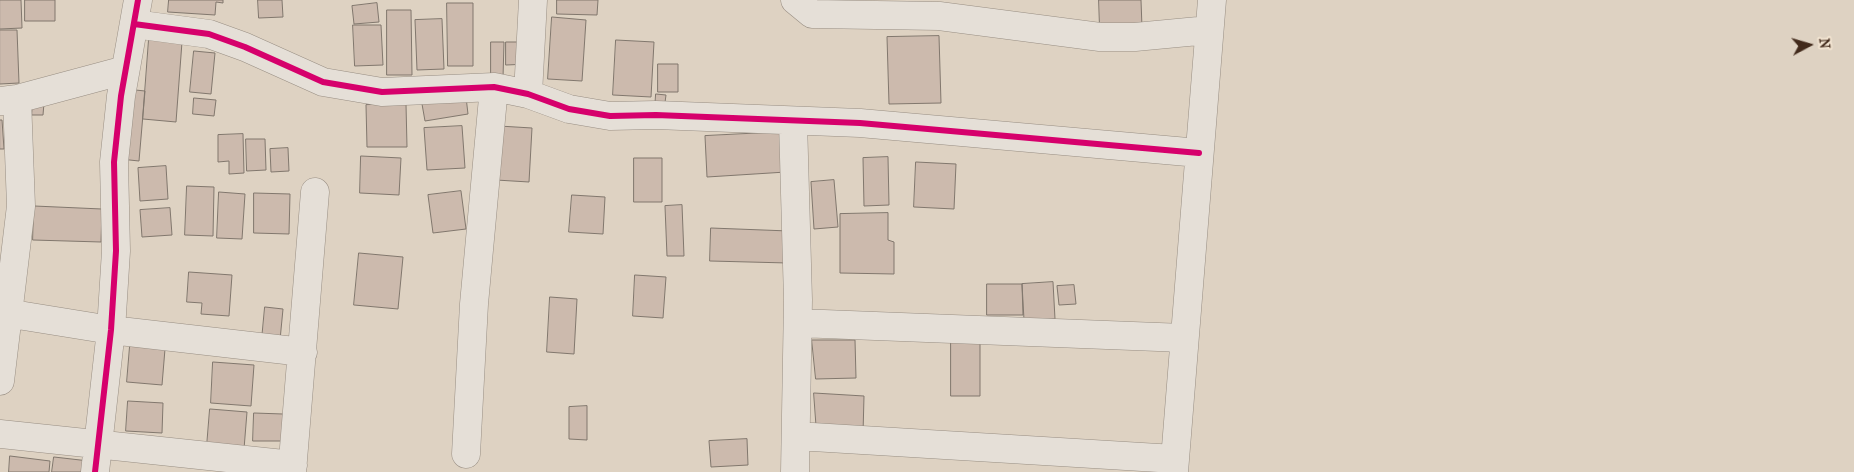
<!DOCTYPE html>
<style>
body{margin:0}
#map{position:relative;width:1854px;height:472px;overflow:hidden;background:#ded2c2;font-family:"IM FELL French Canon",serif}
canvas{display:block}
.north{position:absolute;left:1784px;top:20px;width:50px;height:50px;-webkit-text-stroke:4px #f1e3d0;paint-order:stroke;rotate:84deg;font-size:14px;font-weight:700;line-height:20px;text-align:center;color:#422a1b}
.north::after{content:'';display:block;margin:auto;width:18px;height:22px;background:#422a1b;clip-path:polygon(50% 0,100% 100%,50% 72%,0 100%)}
</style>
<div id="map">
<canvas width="1854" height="472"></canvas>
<div class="north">N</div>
</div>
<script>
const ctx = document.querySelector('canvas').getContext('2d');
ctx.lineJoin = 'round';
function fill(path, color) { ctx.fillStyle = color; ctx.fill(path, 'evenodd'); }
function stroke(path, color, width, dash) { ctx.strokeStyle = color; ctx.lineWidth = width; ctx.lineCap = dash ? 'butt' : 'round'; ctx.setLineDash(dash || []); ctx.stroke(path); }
const building = new Path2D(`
 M0,0h21l1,28 -22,1z
 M25,0h30v21h-30z
 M169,0h54v3l-7,-1 -1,13 -47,-3z
 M258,0h24l1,17 -24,1z
 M557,0h41l-1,15 -40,-1z
 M1099,0h42l1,28 -42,1z
 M377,3l2,19 -25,2 -2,-18z
 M447,3h26v63h-25z
 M387,10h24l1,65h-25z
 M552,17l34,3 -4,61 -34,-2z
 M442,19l2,50 -27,1 -2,-50z
 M353,25h28l2,40 -28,1z
 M0,30h17l2,53 -19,1z
 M939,36l2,67 -52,1 -2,-67z
 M149,39l33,3 -6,80 -33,-3z
 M616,40l38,2 -3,55 -38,-2z
 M491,42h13l-1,36h-12z
 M506,42h23v22l-23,1z
 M194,51l21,2 -4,41 -21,-2z
 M658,64h20v28h-20z
 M126,89l19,2 -6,70 -19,-2z
 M656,94l10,1 -2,15h-9z
 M466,97l2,17 -43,7 -3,-17z
 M194,98l22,2 -2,16 -21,-2z
 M33,102l11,1 -1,12h-11z
 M406,104l1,43h-40l-1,-42z
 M0,120h2l2,29h-4z
 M462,126l3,42 -38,2 -3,-42z
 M499,126l33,2 -3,54 -33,-2z
 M784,132l2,40 -79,5 -2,-41z
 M243,134l1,39 -15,1v-13l-11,1v-27z
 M246,139h19l1,31 -19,1z
 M288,148l1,23 -18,1 -1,-23z
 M361,156l40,2 -2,37 -39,-2z
 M888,157l1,48 -25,1 -1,-48z
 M634,158h28v44h-28z
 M916,162l40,2 -2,45 -40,-2z
 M166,166l2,33 -28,2 -2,-33z
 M834,180l4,47 -24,2 -3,-47z
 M187,186l27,1 -1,49 -28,-1z
 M461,191l5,38 -33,4 -5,-38z
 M219,192l26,2 -3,45 -25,-1z
 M254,193l36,1 -1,40 -35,-1z
 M572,195l33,2 -2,37 -34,-2z
 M682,205l2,51h-17l-2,-50z
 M34,206l68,3 -1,33 -68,-2z
 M170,208l2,27 -30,2 -2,-27z
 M888,213v27l6,2v32l-54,-1v-59z
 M711,228l78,3 -1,32 -78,-2z
 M359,253l44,4 -5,52 -44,-4z
 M189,272l43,3 -3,41 -28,-2 1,-11 -15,-1z
 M635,275l31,2 -3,41 -30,-2z
 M1053,282l2,37 -31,1 -2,-36z
 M987,284h35l1,31h-36z
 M1074,285l2,19 -17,1 -2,-19z
 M550,297l27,2 -3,55 -27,-2z
 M265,307l18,2 -3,31 -18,-1z
 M812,340h43l1,38 -40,1z
 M951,340h29v56h-29z
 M130,346l35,3 -3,36 -35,-3z
 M213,362l41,3 -3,41 -40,-3z
 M814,393l50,3 -1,38h-46z
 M128,401l35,2 -1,30 -36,-2z
 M587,406v34l-18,-1v-32z
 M210,409l37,3 -3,37 -37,-3z
 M254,413l29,1 -1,27h-29z
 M747,439l1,26 -37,2 -2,-26z
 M10,456l40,5 -1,11h-40z
 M54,457l35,4 -1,11h-36z`);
fill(building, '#ccbaad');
stroke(building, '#81776d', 1);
const minor = new Path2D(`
 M795,0l17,14 127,2 161,21h35l74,-7
 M134,24l75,10 36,13 78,35 59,10 112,-5 34,7 41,15 41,7 46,-1 204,8 339,30
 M528,94l5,-94
 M0,101l17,-2 108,-29
 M793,121l5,179 -3,172
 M0,312l111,18 192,22
 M798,323l386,15
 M0,381l21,-175 -4,-107
 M0,434l293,31
 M796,436l379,23
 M466,454l8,-150 20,-217
 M95,472l16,-142 5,-79 -2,-89 7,-66 17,-96
 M292,472l23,-280
 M1174,472l38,-472`);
stroke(minor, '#988e83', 29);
stroke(minor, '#e5dfd7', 28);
stroke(new Path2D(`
 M134,24l75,10 36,13 78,35 59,10 112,-5 34,7 41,15 41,7 46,-1 204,8 339,30
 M95,472l16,-142 5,-79 -2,-89 7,-66 17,-96`), '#d6006c', 6);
</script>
